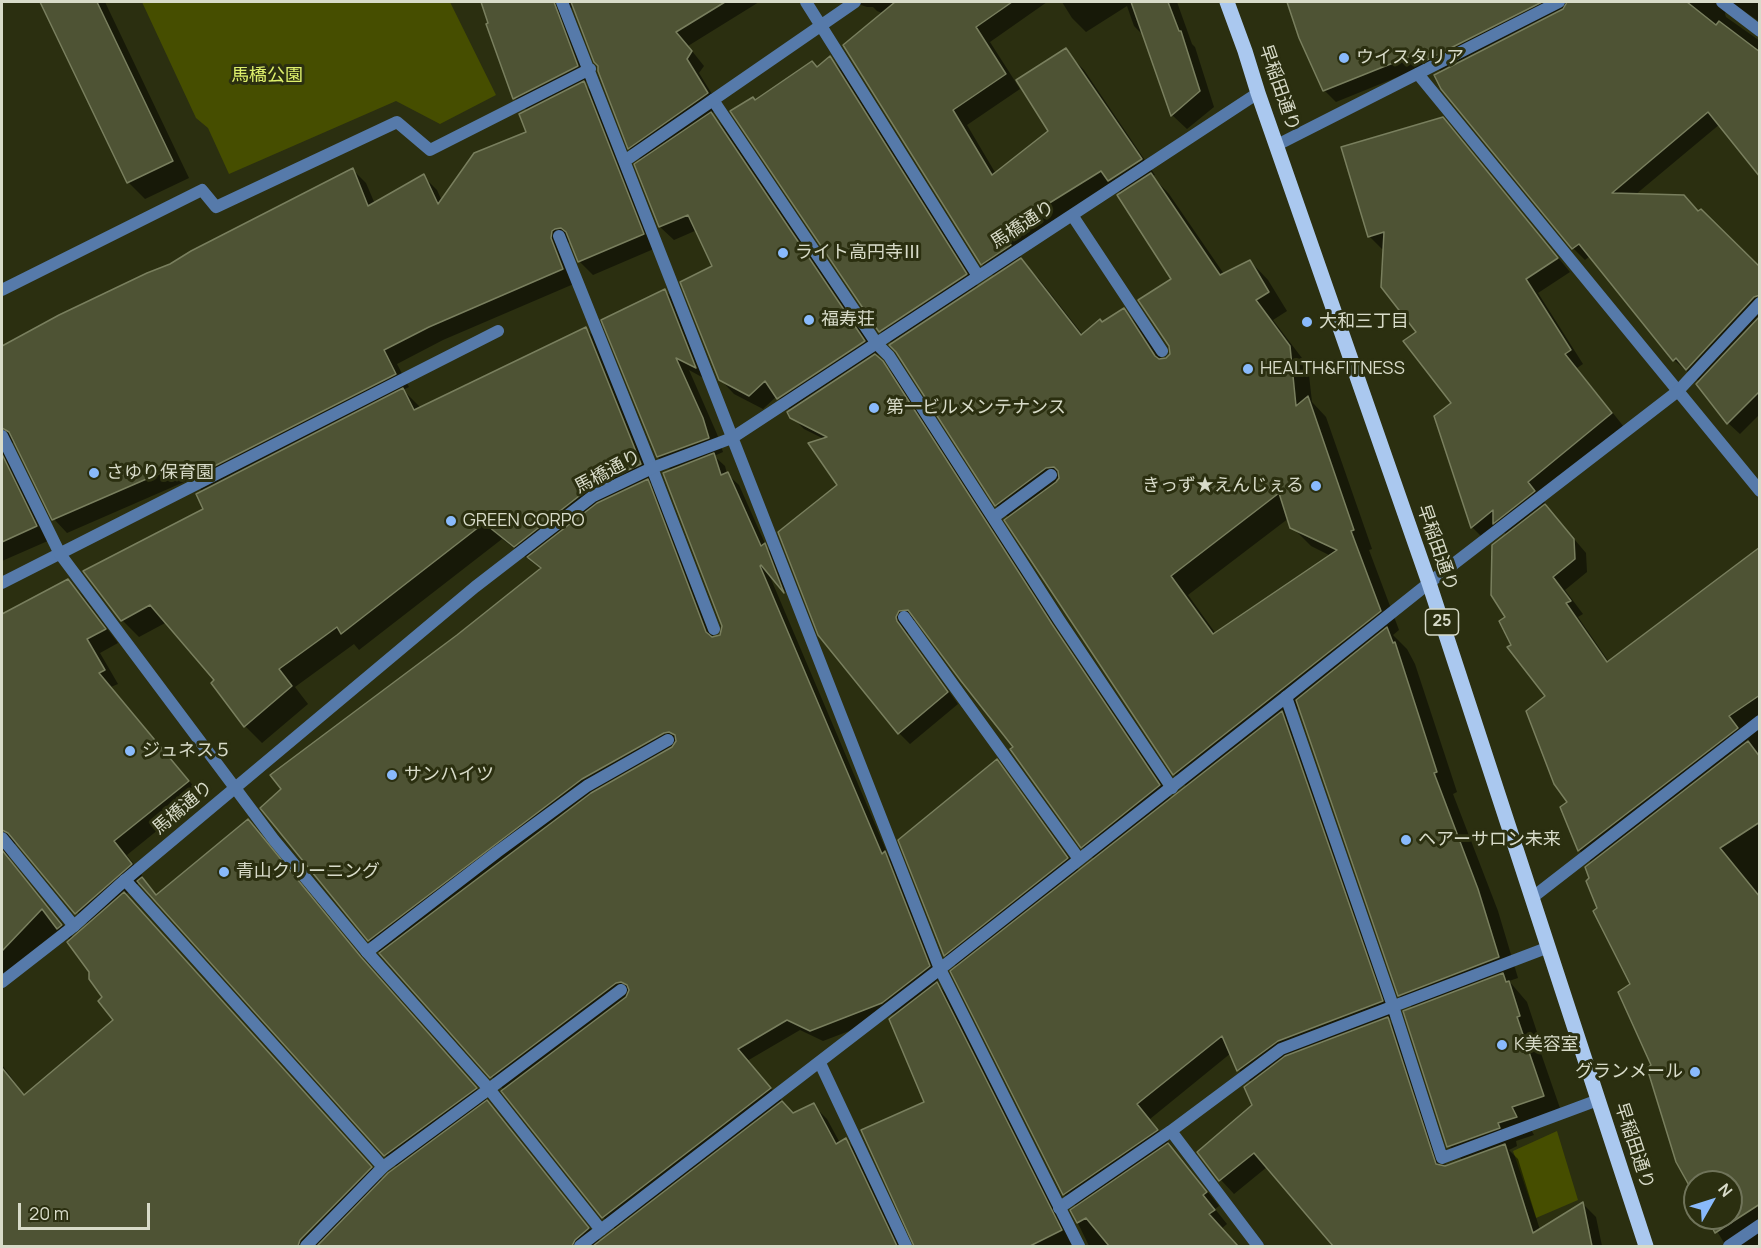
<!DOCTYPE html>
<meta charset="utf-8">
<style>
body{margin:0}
#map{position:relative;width:1761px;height:1248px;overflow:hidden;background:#2b2f10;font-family:Manrope,sans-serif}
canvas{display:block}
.frame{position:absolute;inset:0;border:3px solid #d8dbc9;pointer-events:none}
.north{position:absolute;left:1683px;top:1170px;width:60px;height:60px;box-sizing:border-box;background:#2b2f10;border:2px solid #70745a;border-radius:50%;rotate:51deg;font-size:16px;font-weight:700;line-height:24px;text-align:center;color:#d8dbc9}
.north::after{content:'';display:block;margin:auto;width:21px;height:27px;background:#89bafc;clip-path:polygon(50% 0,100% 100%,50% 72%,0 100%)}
.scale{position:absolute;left:18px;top:1203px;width:132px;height:27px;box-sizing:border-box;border:3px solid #d8dbc9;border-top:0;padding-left:8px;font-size:18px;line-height:21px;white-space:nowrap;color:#d8dbc9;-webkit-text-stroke:4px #2b2f10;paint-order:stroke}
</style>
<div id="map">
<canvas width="1761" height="1248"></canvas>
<div class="frame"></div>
<div class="north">N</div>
<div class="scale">20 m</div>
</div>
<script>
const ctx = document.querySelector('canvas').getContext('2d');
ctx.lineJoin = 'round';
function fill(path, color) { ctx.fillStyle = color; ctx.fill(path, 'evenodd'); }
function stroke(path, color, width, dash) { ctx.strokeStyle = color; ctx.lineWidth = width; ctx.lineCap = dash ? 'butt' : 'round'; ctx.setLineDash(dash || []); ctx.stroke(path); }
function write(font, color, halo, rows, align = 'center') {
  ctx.font = font + ' Manrope,"Noto Sans JP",sans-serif'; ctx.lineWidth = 6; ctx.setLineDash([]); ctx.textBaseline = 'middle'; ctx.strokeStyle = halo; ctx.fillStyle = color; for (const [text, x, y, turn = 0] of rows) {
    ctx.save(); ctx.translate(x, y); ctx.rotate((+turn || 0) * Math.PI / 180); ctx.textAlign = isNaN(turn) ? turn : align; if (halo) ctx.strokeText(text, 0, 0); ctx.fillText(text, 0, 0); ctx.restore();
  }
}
fill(new Path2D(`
 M142,2h308l46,93 -56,29 -44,-23 -167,73 -21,-46 -12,-10z
 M1557,1131l21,69 -42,18 -23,-67z`), '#464e00');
fill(new Path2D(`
 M42,2h63l84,176 -44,21 -17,-17z
 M483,2h276l-71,44 16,20 -5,7 21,34 -9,7 13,13 154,228 -2,1 18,18 169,264 109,161 15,-12 -13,-13 -168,-254 3,-2 -13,-13 -103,-161 -13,-13 -125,-230 63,-33 12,-10 11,11 138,219 16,-11 -13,-13 -87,-246 -18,-7 -4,-4h-6l-15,-5h195l-57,40 30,47 -53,36 29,49 54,-43 19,-76 15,15 71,105 -3,1 17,18 55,80 26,-13 18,19 19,31 -14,9 35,46 4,36 14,15 46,132 -3,1 30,80 -6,5 14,14 8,15 42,128 -4,2 45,117 20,67 -9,3 18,21 11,33 -3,1 27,78 -33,12 5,9 -18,6 1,5 -8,4 9,9 22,71 43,-26 13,13 6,29h-271l-1,-1 2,-2 -65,-76 -33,27 -13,-14 -21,-27 54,-48 -2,-22 -13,-13 -8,-17 -81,66 21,26 -2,1 13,13 37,47 -4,3 12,15 -6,5 16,17h-148l-17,-35 5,-4 -13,-13 -112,-222 6,-4 -13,-13 52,-194 11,12 72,99 15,-12 -13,-13 -67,-100 -99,-128 -8,6v9l50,70 -48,40 -11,-11 -60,-248 -15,-46 -20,-10 -12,-12 -1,-6 -14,-15 -14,13 -29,-15 -14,-15 -6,-112 -17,-37 -23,10 -14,-13 -24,-62 6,-4 -13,-13 -30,-83 -25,-59 -6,5 22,68 -7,4 14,14 59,151 -63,27 -13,-13 -8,-21 -3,1 -4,3 11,38 -133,57 -46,24 12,23 -6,3 17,17 166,-78 17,16 54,136 -6,3 7,8 56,146 7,-2 2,-10 -51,-155 -14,-14 7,-166 15,14 29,76 -20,-11 28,64 6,18 -9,4 11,10 2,8 12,11 28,63 9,8 16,43 -24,-27 121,285 7,7 44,114 -5,4 15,15 126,249h-161l11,-143 -27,-91 -76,29 -23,-11 -53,31 46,53 20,-9 14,14 13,24 6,-3 13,13 44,93h-901v-181l23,31 90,-76 -24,-49 -20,-30 -8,-8 -61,41v-359l66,-34 14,14 36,48 -18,10 18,31 -7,3 90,108 -74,60 17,23 -2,2 16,16 90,-75 124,150 129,145 100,126 15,-12 -13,-13 -100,-126 1,-1 -135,-150 89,-303 83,-68 -39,-30 -143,111 -5,-6 -59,43 13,17 -46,39 -17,-17 -28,-46 -50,-58 -28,15 -17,-17 83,-110 -2,-18 -12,-13 -124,54 -13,-14 -39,-78 -7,5 42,94 -48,21v-214l58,-30 111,-51 182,-96 13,13 9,21 48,-28 14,14 5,11 86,-68v-22l-13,-13zM1114,186l8,8 51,86 -2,75 -4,5h-4l-21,-31 -18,-19 -41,25 -44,-56 -17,-17 2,-1 -10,-13zM1289,518l3,9 19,19 20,10 -115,78 -28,-39zM1300,708l99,287 15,14 35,137 14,15 -18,6 -44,-134 -14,-14 9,-4 -109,-297zM16,843l4,1 68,81 -14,13 -65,-80 -1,-10zM140,882l245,273 13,13 -15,12 -258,-285z
 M1062,2h115l15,42 3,3 19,60 -27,22 -15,-14 -27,-78 -11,-11 -7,-20 -41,26 -14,-14z
 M1289,2h471v20l-25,-17 -8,3 -2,6 1,3 34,24v133l-40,-50 -85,71 63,17 62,57v145l-20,20 -12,-11 -28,-41 -26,-22 -84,-104 -5,4 -12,-12 -131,-176 -10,-9 -96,39 -12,-12 -23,-53z
 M1443,119l13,14 114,139 -32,21 45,71 -6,4 47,59 -84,69 7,9 -1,1 40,47 1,19 -22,18 18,24 -5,3 31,45 151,-113v697h-34l-17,-28h22v-36h-36v11l-42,-127 -21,-81 -34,-76 -7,-31 1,-15 -12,-12 -18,-43 7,-6 -22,-106 -34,-50 -6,-29v-82l-7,-6 -15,11 -13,-13 -36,-110 17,-14 -35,-71 -33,-84 -3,1 -13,-13z`), '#0007');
const building = new Path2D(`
 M40,2h57l76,159 -46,22z
 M481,2h73l24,64 -65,33 -27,-75 2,-1z
 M571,2h154l-49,30 16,19 -5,8 21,34 -80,56 -30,-78v-5l-4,-4z
 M895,2h117l-36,25 30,47 -53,36 39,65 56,-44 -32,-51 50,-32 76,111 -34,22 -7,-10 -100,62 10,12 -30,20 -138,-220z
 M1131,2h37l11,29h2l19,60 -29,25z
 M1287,2h255l-115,58 -4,-9 -100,40 -24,-53z
 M1567,2h120l29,23 3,-4 41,31v125l-52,-65 -96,81 72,2 14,16 3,-2 59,58v28l-6,2 -68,73 -10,-12 -3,3 -94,-117 -7,5 -131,-160 -7,-14 129,-66z
 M830,56l137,218 -88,58 -149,-221 23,-14 2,3 57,-39 5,6z
 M584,81l60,153 -66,28 -12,-30 -5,-4 -6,1 -3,2 -1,7 12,31 -134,58 -45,23 12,24 -207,105 -8,-15 -129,56 -43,-88 -7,-4v-82l57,-31 88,-42 23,-9 21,-13 162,-83 15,38 56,-32 14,30 36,-51 52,-21 -7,-18z
 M711,112l154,229 -88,58 -12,-18 -16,15 -30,-16 -39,-98 32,-16 -24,-51 -29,12 -25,-63z
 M1443,117l115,141 -32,21 45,71 -6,4 47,59 -84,69 7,9 -42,33v-14l-22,18 -37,-112 17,-13 -48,-62 13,-9 -35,-45 3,-55 -16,5 -27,-90z
 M1151,173l69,102 30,-15 19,32 -13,8 34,46 6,60 12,-10 46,134 -3,1 30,80 -208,164 -169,-255 52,-38 3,-4 -1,-7 -4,-4 -8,1 -51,38 -99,-154 -7,-7 132,-87 60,77 19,-16 2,3 22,-14 31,48 4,3 7,-1 4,-4 -1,-8 -31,-46 33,-21 -54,-84zM1279,493l11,35 47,22 -124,84 -42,-58z
 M665,289l31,79 -20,-10 27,60 6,20 -52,19 -56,-137z
 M1760,316v75l-33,33 -31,-40z
 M586,327l55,137 -53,25 -74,58 -30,-24 -143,111 -4,-7 -58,42 13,17 -48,41 -33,-44 3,-3 -64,-75 -29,16 -38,-50 120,-62 -7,-15 207,-106 11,22z
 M875,354l8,7 169,263 108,161 -79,63 -71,-99 3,-2 -52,-66 -53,-71 -9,1 -3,6 1,4 51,71 -50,42 -80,-99 -40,-103 59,-47 -29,-42 19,-6 -37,-19 -3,-6z
 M714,453l7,22 7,-3 33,74 4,-3 19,50 -23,-28 -1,1 122,288 3,-3 45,115 -48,37 -72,28 -23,-11 -49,29 33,39 -169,130 -101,-127 125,-94 3,-7 -2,-5 -6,-3 -5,1 -126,95 -111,-125 212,-160 81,-46 4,-6 -1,-6 -6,-3 -5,1 -82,46 -214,162 -108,-133 21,-19 -11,-14 187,-140 84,-67 -14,-11 70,-54 51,-24 58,153 6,5 8,-2 2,-9 -59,-153z
 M2,454l35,72 -35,16z
 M1545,504l29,35 1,20 -22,18 18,24 -5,2 41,59 153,-115v148l-31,21 9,12 -160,123 -18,-44 7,-5 -13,-18 -28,-73 19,-15 -38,-49 4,-2 -12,-24 6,-4 -14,-22 1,-50z
 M68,579l38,50 -19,10 18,31 -6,3 90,108 -75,60 18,23 -57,50 -67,-81 -6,-3v-216z
 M1387,627l6,16 2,-1 42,130 -3,1 44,116 21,68 -101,39 -102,-296z
 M1282,711l101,290 -105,40 -41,30 -15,-35 -85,68 21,26 -95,65 -113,-224z
 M1748,741l12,16v65l-40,26 40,49v307l-45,29 -8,-15h24v-36h-36v14l-19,-34 -29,-94 4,-3 -33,-73 12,-8 -37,-73 4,-3 -11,-27 3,-3 -4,-11z
 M997,759l71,99 -124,98 -46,-116z
 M248,819l113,138 116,131 -93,68 -247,-275 5,-4 14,18z
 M2,850l60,75 -5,4 -15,-20 -40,42z
 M124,892l248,275 -72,73 -2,6h-296v-178l22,27 89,-75 -15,-19 4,-4 -13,-18v-7l-22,-30z
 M1503,973l3,9 3,-1 11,35 -3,1 27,79 -32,11 5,10 -19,6 2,5 -53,19 -44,-136z
 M937,982l125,248 -32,16h-116l-53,-116 63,-28 -35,-83z
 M1388,1017l48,147 9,2 60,-22 28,89 50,-31 9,44h-259l-79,-93 -35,28 -22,-29 55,-47 -8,-18 41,-31z
 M487,1100l102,128 -14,12 -3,6h-255l71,-73z
 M782,1101l11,12 21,-10 22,41 10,-6 51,108h-304z
 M1168,1143l39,49 -4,3 12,15 -6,4 29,32h-129l-23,-28 -9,5 -7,-13z`);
fill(building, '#4e5334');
stroke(building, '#797f5e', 1.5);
stroke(new Path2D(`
 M1418,74l342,417
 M713,100l164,244 12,12 170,264 113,168
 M559,236l93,232 62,161
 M994,517l57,-42
 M2,583l496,-252
 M904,617l175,242
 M1286,697l107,309 49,152 156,-58
 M2,838l72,88
 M125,880l258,287
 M367,952l130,-100 90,-66 81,-46
 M820,1063l86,183
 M489,1089l132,-99
 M1171,1131l87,115
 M1059,1208l112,-77 110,-82 268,-102`), '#567aaa', 12);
stroke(new Path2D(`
 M562,2l378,967 139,277
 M806,2l172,274
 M1722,2l38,29
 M1277,145l282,-143
 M626,160l229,-158
 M1072,215l90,136
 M2,290l200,-100 14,17 181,-85 33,28 160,-81
 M2,436l58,118 214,286 93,112 122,137 112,141
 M1533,897l227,-176
 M2,982l72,-56 51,-46 350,-293 118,-91 59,-28 80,-30 526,-345
 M306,1246l77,-79 106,-78
 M580,1246l360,-277 346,-272 143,-114 249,-192 82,-88
 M1729,1246l31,-21`), '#567aaa', 12);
stroke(new Path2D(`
 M1227,2l18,49 13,42 171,490 217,663`), '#aac8ef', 15);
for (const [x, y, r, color] of [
 [1344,58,6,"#89bafc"],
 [783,253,6,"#89bafc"],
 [809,320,6,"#89bafc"],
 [1307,322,6,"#89bafc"],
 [1248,369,6,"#89bafc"],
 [874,408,6,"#89bafc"],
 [94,473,6,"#89bafc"],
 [1316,486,6,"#89bafc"],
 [451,521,6,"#89bafc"],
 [130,751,6,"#89bafc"],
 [392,775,6,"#89bafc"],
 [1406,840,6,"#89bafc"],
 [224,872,6,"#89bafc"],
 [1502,1045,6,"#89bafc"],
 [1695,1072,6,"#89bafc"]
]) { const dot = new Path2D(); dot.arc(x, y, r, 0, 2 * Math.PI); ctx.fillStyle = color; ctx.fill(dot); stroke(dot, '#2b2f10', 2); }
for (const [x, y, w] of [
 [1442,622,33]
]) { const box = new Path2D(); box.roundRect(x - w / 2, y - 13, w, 26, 4.5); ctx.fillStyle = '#2b2f10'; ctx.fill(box); stroke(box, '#d8dbc9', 1.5); }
write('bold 16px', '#d8dbc9', null, [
 ["25",1442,622]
]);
write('18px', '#d8dbc9', '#2b2f10', [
 ["ウイスタリア",1356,58],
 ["ライト高円寺Ⅲ",795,253],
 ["福寿荘",821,320],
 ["大和三丁目",1319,322],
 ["HEALTH&FITNESS",1260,369],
 ["第一ビルメンテナンス",886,408],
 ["さゆり保育園",106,473],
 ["きっず★えんじぇる",1304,486,"right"],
 ["GREEN CORPO",463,521],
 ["ジュネス５",142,751],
 ["サンハイツ",404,775],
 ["ヘアーサロン未来",1418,840],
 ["青山クリーニング",236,872],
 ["K美容室",1514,1045],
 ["グランメール",1683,1072,"right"]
], 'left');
write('18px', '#def06c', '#2b2f10', [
 ["馬橋公園",267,76]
]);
write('18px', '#d8dbc9', '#2b2f10', [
 ["早稲田通り",1279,88,71],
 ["馬橋通り",1023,225,-33],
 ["馬橋通り",608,472,-28],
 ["早稲田通り",1437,548,71],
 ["馬橋通り",183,808,-40],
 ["早稲田通り",1634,1146,72]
]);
</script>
